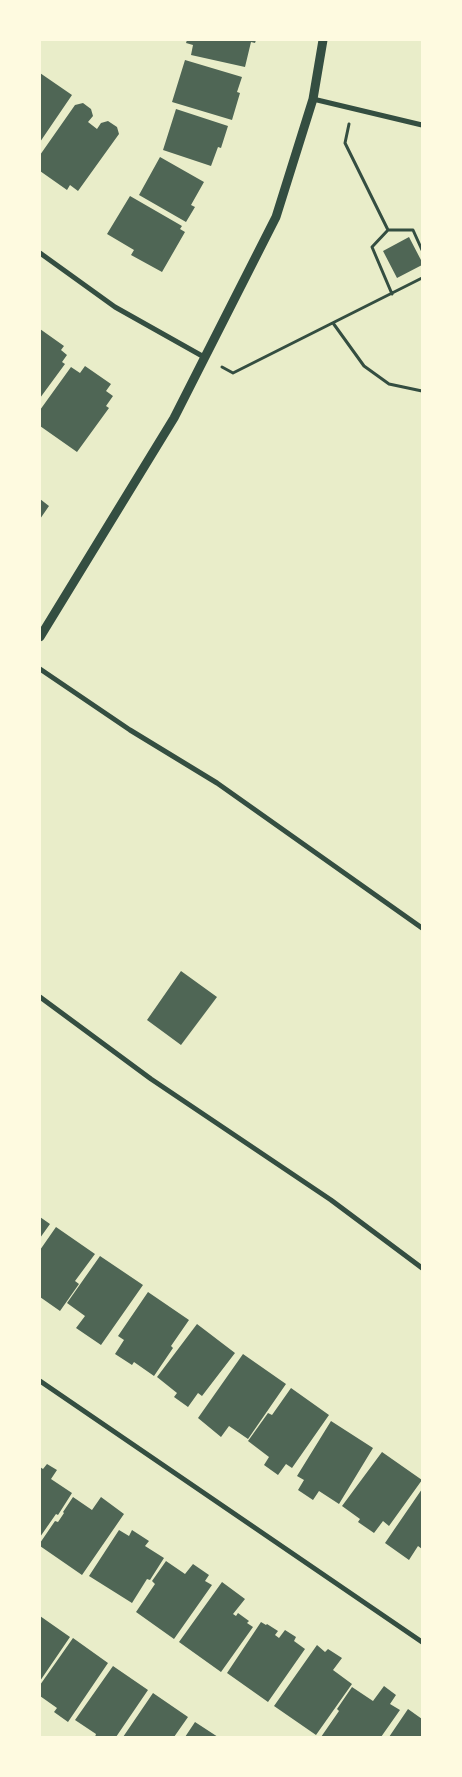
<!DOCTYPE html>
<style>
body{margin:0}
#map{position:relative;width:462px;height:1777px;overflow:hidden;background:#e9edc9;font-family:"Playfair Display",serif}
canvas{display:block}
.frame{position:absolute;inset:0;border:41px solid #fefae0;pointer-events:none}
</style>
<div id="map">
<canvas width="462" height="1777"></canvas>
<div class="frame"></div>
</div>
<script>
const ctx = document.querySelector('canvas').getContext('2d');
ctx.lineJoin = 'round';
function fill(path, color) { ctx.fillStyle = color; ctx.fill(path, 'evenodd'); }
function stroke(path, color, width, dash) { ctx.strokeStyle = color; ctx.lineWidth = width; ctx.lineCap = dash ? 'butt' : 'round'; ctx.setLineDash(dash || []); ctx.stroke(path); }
fill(new Path2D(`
 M187,40h69l-1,3 -4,-1 -6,25 -54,-12 2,-10 -7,-2z
 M185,60l57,17 -5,15 3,1 -8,27 -60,-18z
 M40,73l32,22 -32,47z
 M83,103l8,6 2,7 -5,6 9,7 4,-6 7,-2 9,6 2,7 -41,57 -8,-6 -3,5 -27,-19v-16l35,-50z
 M176,109l52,17 -7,22 -3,-1 -7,19 -48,-16z
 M160,157l44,25 -13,23 4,2 -9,15 -47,-27z
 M130,196l52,30 -2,3 5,3 -23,40 -31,-17 3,-5 -27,-16z
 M409,237l13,25v3l-25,13 -14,-27z
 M40,329l24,17 -3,4 6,5 -5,7 3,2 -25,34z
 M85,366l26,18 -5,7 7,5 -7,10 3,2 -32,44 -37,-26v-16l31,-43 9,6z
 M40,499l9,7 -9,13z
 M181,971l36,26 -36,48 -34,-25z
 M40,1217l10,7 -10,14z
 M56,1227l39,27 -20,27 4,3 -19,27 -20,-14v-47z
 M100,1256l43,29 -42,60 -25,-17 9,-12 -18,-13z
 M148,1292l41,28 -18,26 2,2 -19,28 -20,-14 -2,3 -17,-11 9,-14 -6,-4z
 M197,1324l38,29 -33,43 -4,-3 -10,14 -14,-10 3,-4 -20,-16z
 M243,1354l43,30 -38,55 -19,-13 -8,11 -23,-19z
 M291,1388l38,27 -37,53 -6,-4 -8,11 -14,-10 5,-8 -21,-16 20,-28 4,2z
 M331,1421l42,27 -34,56 -20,-13 -6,9 -15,-10 6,-10 -7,-4z
 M382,1452l40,28 -33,46 -6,-5 -9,12 -16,-11 2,-3 -18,-13z
 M47,1464l10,6 -6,9 21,14 -14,22 -2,-1 -16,23v-70l3,2z
 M422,1489v60l-4,-3 -9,14 -24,-17z
 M73,1497l19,13 9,-13 23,17 -42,61 -42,-29v-3l15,-22 3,1 6,-9 -1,-1z
 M119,1530l10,6 3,-6 17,11 -4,5 19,12 -14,22 -3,-1 -15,24 -43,-27z
 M166,1561l19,13 8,-10 16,11 -4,6 7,4 -38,54 -38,-27 19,-28 -3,-3z
 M222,1582l23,17 -12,15 3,2 2,-3 11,8 -2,2 6,4 -32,45 -42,-30z
 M40,1616l30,21 -30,44z
 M261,1622l5,3 1,-1 11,7 -3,4 4,3 6,-8 11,7 -2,4 11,8 -37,53 -41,-29z
 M73,1638l35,25 -40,59 -14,-10 3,-4 -17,-12v-11z
 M317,1645l8,7 3,-3 14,9 -9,12 19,14 -36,51 -42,-29z
 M113,1666l35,24 -32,47h-21l1,-3 -21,-14z
 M384,1686l12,9 -6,9 10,6 -19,27h-60l18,-26 -2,-2 15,-22 21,14z
 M153,1693l35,24 -14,20h-51z
 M408,1709l14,10v18h-33z
 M195,1722l23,15h-33z`), '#4f6655');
stroke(new Path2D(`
 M349,124l-4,19 43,87 -16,17 20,47
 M388,230h25l9,20
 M333,323l31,43 25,18 33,7
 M222,367l11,6 189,-95`), '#344e41', 3);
stroke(new Path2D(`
 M313,99l109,26
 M40,253l75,54 89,50
 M40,669l90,61 87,53 205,145
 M40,997l111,82 180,121 91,68
 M40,1381l382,261`), '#344e41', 5);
stroke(new Path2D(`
 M40,637l134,-219 102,-201 37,-118 10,-59`), '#344e41', 9);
</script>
